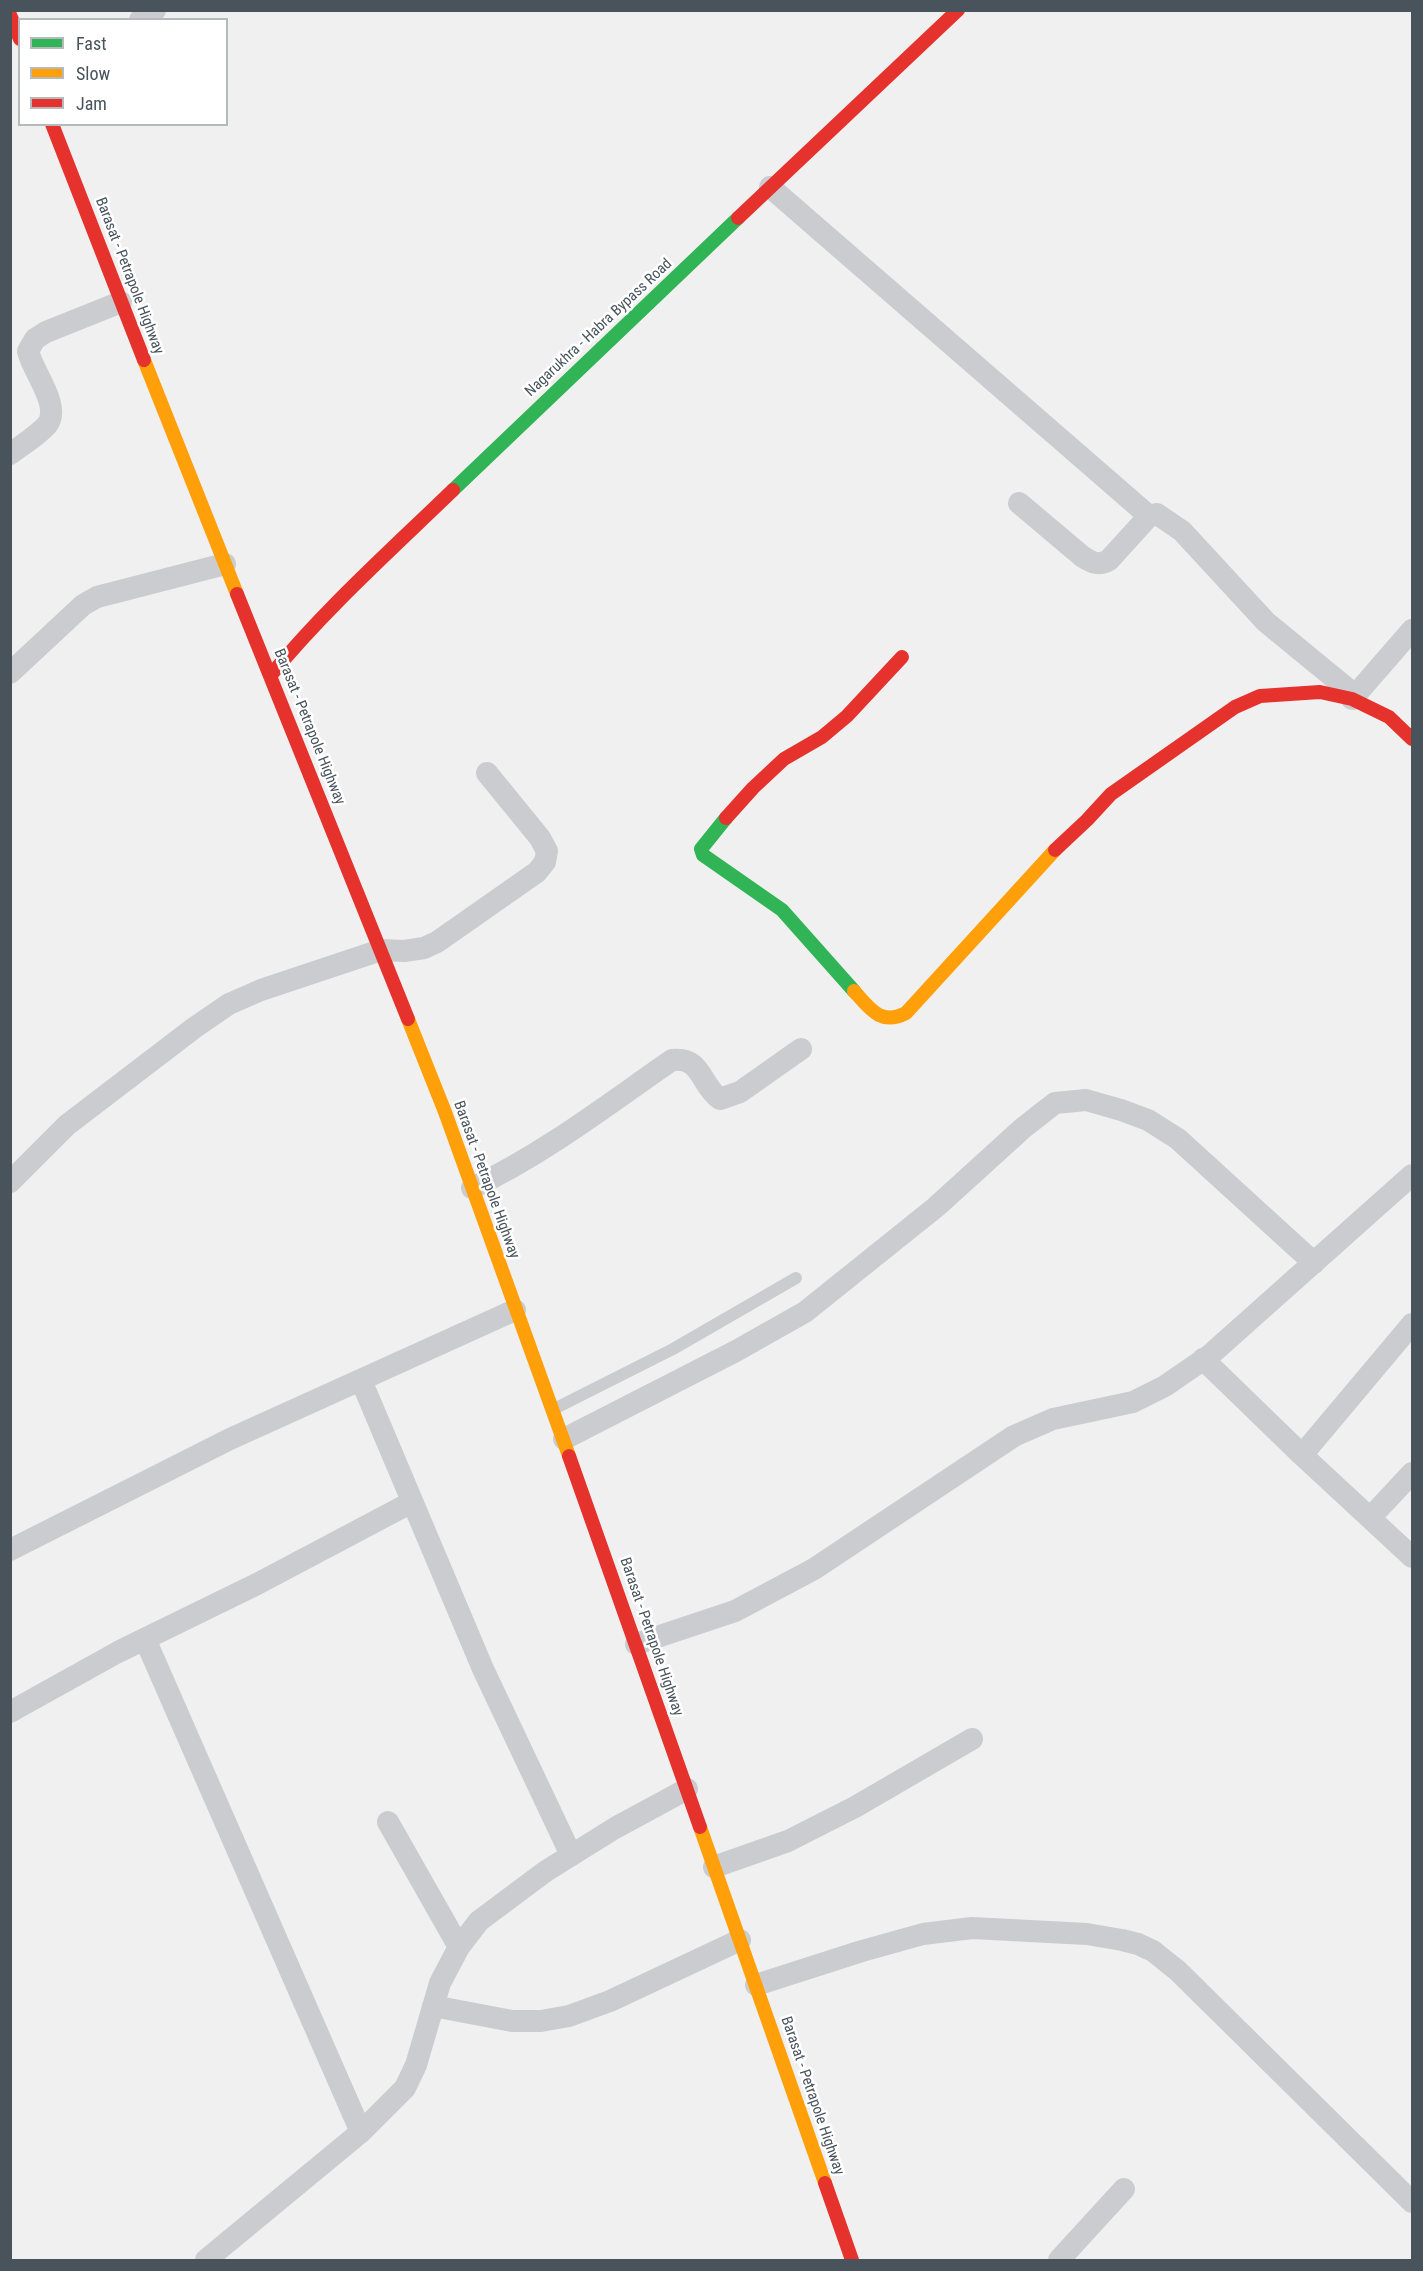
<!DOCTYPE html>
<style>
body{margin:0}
#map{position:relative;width:1423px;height:2271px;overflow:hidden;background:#f1f0f0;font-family:"Roboto Condensed",sans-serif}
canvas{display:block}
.frame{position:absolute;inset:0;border:12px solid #48535c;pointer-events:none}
.legend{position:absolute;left:18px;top:18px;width:210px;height:108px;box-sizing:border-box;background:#fff;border:2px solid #b6babe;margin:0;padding:8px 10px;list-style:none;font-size:18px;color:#48535c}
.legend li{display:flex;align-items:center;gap:12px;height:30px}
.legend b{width:30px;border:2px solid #b6babe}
</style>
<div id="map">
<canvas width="1423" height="2271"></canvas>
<div class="frame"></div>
<ul class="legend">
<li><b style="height:8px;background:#30b455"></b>Fast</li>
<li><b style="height:8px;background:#ff9f0a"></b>Slow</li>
<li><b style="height:8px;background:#e5322d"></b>Jam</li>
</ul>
</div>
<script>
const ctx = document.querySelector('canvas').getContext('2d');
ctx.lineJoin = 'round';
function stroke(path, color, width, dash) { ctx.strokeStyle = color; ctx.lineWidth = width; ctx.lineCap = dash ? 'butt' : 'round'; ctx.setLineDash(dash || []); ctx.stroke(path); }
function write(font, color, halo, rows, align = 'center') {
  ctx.font = font + ' "Roboto Condensed",sans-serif'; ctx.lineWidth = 5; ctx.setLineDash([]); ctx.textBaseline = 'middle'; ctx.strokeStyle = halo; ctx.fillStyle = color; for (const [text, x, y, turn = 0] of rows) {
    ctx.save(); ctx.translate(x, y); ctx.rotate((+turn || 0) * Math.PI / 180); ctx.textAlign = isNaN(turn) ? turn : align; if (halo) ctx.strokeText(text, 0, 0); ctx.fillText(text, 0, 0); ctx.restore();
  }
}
stroke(new Path2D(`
 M554,1409l119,-60 123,-71`), '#cacccf', 12);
stroke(new Path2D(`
 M140,20l15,-10
 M770,187l379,329
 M10,454c12,-9 27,-18 37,-29 15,-19 -15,-54 -19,-74l7,-12 11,-7 75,-30
 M1019,503l64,54c10,6 16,9 26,3l40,-44 8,-2 25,17 84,91 89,73
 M10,673l73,-68 14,-8 128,-33
 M1352,699l60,-69
 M10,1182l57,-57 127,-97 35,-24 32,-14 120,-40 23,1 20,-3 13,-6 100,-70 8,-10 2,-11 -7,-13 -53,-65
 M472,1188c72,-34 135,-83 200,-128 30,-4 28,25 48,39l20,-7 61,-43
 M1203,1359l99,96 110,102
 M361,1380l122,289 88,186
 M564,1439l172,-88 69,-39 131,-105 87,-79 32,-25 31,-3 35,10 27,10 30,19 136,124
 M1302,1455l110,-131
 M1370,1518l42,-45
 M10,1550l220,-111 285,-129
 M145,1639l216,493
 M636,1644l99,-33 79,-42 200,-133 39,-17 80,-17 32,-16 45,-31 202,-180
 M10,1712l108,-60 139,-68 155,-82
 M388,1822l71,125
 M714,1867l74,-26 67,-34 117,-68
 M756,1985l106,-34 61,-17 49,-6 115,6 35,6 16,4 15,7 25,20 234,231
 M433,2006l79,15h29l28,-5 41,-15 130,-61
 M206,2260l155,-128 44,-44 11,-23 24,-82 19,-36 20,-26 67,-50 69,-43 72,-39
 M1059,2260l65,-71`), '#cacccf', 22);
stroke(new Path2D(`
 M453,490l285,-272
 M726,818l-25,31 2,6 79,55 72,81`), '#30b455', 14);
stroke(new Path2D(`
 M144,360l93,234
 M854,991c16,18 27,35 52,22l149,-163
 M408,1019l37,93 124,344
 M700,1827l125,356`), '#ff9f0a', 14);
stroke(new Path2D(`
 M10,15l10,24
 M52,124l92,236
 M738,218l220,-208
 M237,594l171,425
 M270,676c55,-67 121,-126 183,-186
 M726,818l27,-30 31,-29 38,-22 25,-21 55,-59
 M1055,850l32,-30 24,-26 124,-87 25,-11 60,-4 32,7 37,18 23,22
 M569,1456l131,371
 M825,2183l27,77`), '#e5322d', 14);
write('15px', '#48535c', '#fff', [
 ["Barasat - Petrapole Highway",129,276,69],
 ["Nagarukhra - Habra Bypass Road",599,328,-43],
 ["Barasat - Petrapole Highway",309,727,68],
 ["Barasat - Petrapole Highway",486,1180,70],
 ["Barasat - Petrapole Highway",651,1637,71],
 ["Barasat - Petrapole Highway",812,2096,71]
]);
</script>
